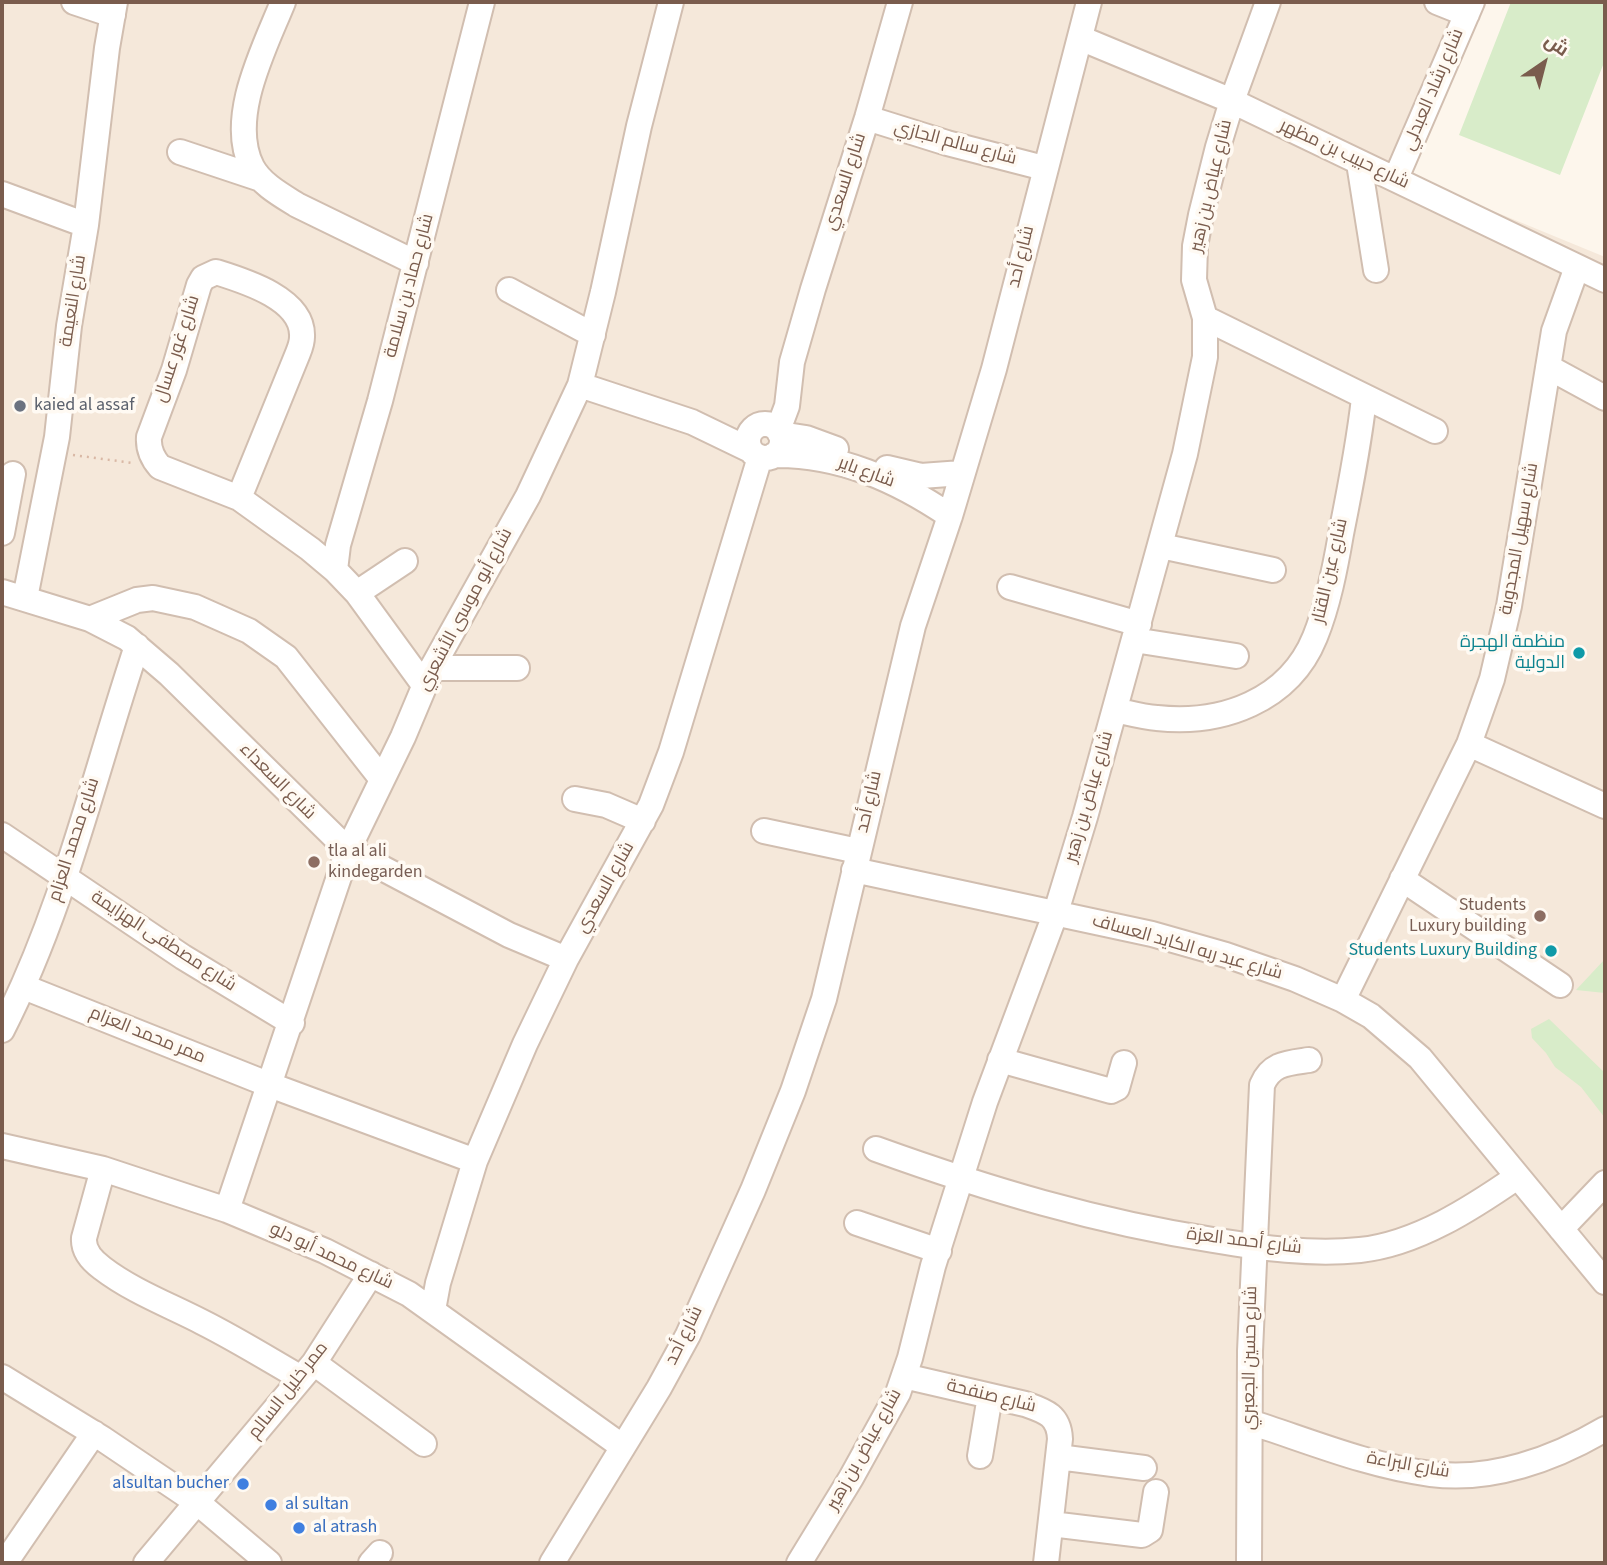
<!DOCTYPE html>
<meta charset="utf-8">
<style>
body{margin:0}
#map{position:relative;width:1607px;height:1565px;overflow:hidden;background:#fdf6ec;font-family:"Source Sans 3",Cairo,sans-serif}
canvas{display:block}
.frame{position:absolute;inset:0;border:4px solid #7a5c4d;pointer-events:none}
.north{position:absolute;left:1509px;top:28px;width:70px;height:70px;-webkit-text-stroke:5px #fffaf3;paint-order:stroke;rotate:35deg;font-size:19px;font-weight:700;line-height:28px;text-align:center;color:#7a5c4d}
.north::after{content:'';display:block;margin:auto;width:24px;height:32px;background:#7a5c4d;clip-path:polygon(50% 0,100% 100%,50% 72%,0 100%)}
</style>
<div id="map">
<canvas width="1607" height="1565"></canvas>
<div class="frame"></div>
<div class="north">ش</div>
</div>
<script>
const ctx = document.querySelector('canvas').getContext('2d');
ctx.lineJoin = 'round';
function fill(path, color) { ctx.fillStyle = color; ctx.fill(path, 'evenodd'); }
function stroke(path, color, width, dash) { ctx.strokeStyle = color; ctx.lineWidth = width; ctx.lineCap = dash ? 'butt' : 'round'; ctx.setLineDash(dash || []); ctx.stroke(path); }
function write(font, color, halo, rows, align = 'center') {
  ctx.font = font + ' "Source Sans 3",Cairo,sans-serif'; ctx.lineWidth = 7; ctx.setLineDash([]); ctx.textBaseline = 'middle'; ctx.strokeStyle = halo; ctx.fillStyle = color; for (const [text, x, y, turn = 0] of rows) {
    ctx.save(); ctx.translate(x, y); ctx.rotate((+turn || 0) * Math.PI / 180); ctx.textAlign = isNaN(turn) ? turn : align; if (halo) ctx.strokeText(text, 0, 0); ctx.fillText(text, 0, 0); ctx.restore();
  }
}
fill(new Path2D(`
 M2,2h1460l-59,172 202,83v1306h-1603z`), '#f5e8da');
fill(new Path2D(`
 M1511,2h94v58l-45,115 -101,-40z
 M1605,959v34l-29,-3z
 M1549,1019l56,54v45l-24,-31 -26,-20 -9,-14 -14,-15 -1,-9z`), '#d8ecc9');
const minor = new Path2D(`
 M74,2l39,13
 M283,2c-18,45 -56,116 -31,165 9,17 29,28 45,38l119,58
 M1437,2l30,12
 M1080,38l152,63 373,179
 M867,118l80,25 97,25
 M180,152l81,27
 M1359,163l17,107
 M1396,178l76,-176
 M2,194l84,31
 M509,290l84,45
 M1205,318l230,113
 M1548,367l57,31
 M580,385l112,37 58,28
 M748 441a17 17 0 1 1 34 0a17 17 0 1 1-34 0Z
 M778,430l9,-24 5,-44 21,-73 54,-171 33,-116
 M780,434l26,4 30,11
 M774,455c65,-1 123,25 176,61
 M887,468l34,8 41,-3
 M239,498l59,-145c2,-5 4,-11 4,-16 2,-38 -57,-56 -86,-65l-13,6 -4,7 -25,85 -25,67c-1,12 3,21 11,30l79,31 71,51 25,21 22,23 67,92
 M2,533l11,-59
 M1161,546l112,24
 M335,570l3,-25 42,-144 102,-399
 M1010,587l129,37
 M2,592l88,27 37,19 42,36 179,176 161,85 57,24
 M357,593l48,-32
 M25,598l32,-161 12,-111 17,-101 21,-177 8,-46
 M90,619l47,-19 16,-2 42,9 54,24 37,26 95,121
 M1134,640l102,16
 M432,668h85
 M1115,710c14,3 28,7 42,8 65,7 132,-17 158,-81 13,-32 20,-68 26,-103 9,-45 18,-90 23,-136
 M1469,744l136,62
 M575,799l31,6 37,16
 M764,831l94,20
 M2,835l181,122 109,66
 M854,870l298,64 74,21 69,24 48,21 28,16 49,42 185,224
 M1402,879l158,106
 M24,987l246,98 205,76
 M1343,1000l126,-256 23,-65 17,-73 45,-275 23,-64
 M2,1030c62,-121 92,-255 135,-384
 M1000,1060l111,31 6,-3 7,-25
 M2,1146l101,23 124,41 98,41 84,43 214,153
 M876,1149c111,40 221,73 337,91 48,8 98,15 147,10 57,-6 112,-42 157,-73
 M103,1169l-19,69c-1,13 7,22 18,30 30,23 67,37 100,54 34,17 66,37 99,56
 M227,1210l121,-360 55,-113 29,-69 96,-172 52,-111 23,-93 36,-166 32,-124
 M857,1223l82,28
 M1561,1229l44,-46
 M433,1310l5,-27 37,-122 50,-117 41,-85 85,-154 20,-53 89,-295
 M314,1363l110,81
 M904,1376l121,28c20,7 34,11 35,35l-14,124
 M2,1377l101,62 95,64 71,60
 M1250,1422c59,19 119,44 181,52 60,8 123,-15 174,-45
 M980,1456l10,-60
 M1058,1457l86,11
 M1051,1524l91,11 8,-5 6,-38
 M5,1563l89,-130
 M146,1563l168,-200 57,-89
 M371,1563l9,-10
 M552,1563l107,-175 29,-53 65,-145 40,-99 31,-92 89,-373 37,-110 44,-147 95,-367
 M799,1563l52,-85 47,-85 12,-35 23,-92 52,-164 71,-190 29,-95 100,-363 20,-97v-39l-11,-38 1,-34 6,-31 17,-68 14,-46 36,-99
 M1249,1563l1,-212 12,-266c9,-22 26,-22 47,-25`);
stroke(minor, '#d1beb0', 28);
stroke(new Path2D(`
 M73,455l60,8`), '#d9b8a5', 2.5, [2, 5]);
stroke(minor, '#fff', 24);
for (const [x, y, r, color] of [
 [20,406,7,"#6b7280"],
 [1579,653,7,"#0f9aa8"],
 [314,862,7,"#8d6e63"],
 [1540,916,7,"#8d6e63"],
 [1551,951,7,"#0f9aa8"],
 [243,1484,7,"#3f7fe0"],
 [271,1505,7,"#3f7fe0"],
 [299,1528,7,"#3f7fe0"]
]) { const dot = new Path2D(); dot.arc(x, y, r, 0, 2 * Math.PI); ctx.fillStyle = color; ctx.fill(dot); stroke(dot, '#fffaf3', 2.5); }
write('18px', '#7a5c4d', '#fffaf3', [
 ["شارع رشاد العبدلي",1434,90,-67],
 ["شارع سالم الجازي",955,144,15],
 ["شارع حبيب بن مظهر",1344,155,25],
 ["شارع السعدي",846,182,-72],
 ["شارع عياض بن زهير",1212,186,-77],
 ["شارع أحد",1022,257,-76],
 ["شارع حماد بن سلامة",410,286,-75],
 ["شارع النعيمة",74,301,-81],
 ["شارع غور عسال",178,349,-72],
 ["شارع باير",866,473,20],
 ["شارع سهيل المجدوبة",1520,539,-80],
 ["شارع عين القتار",1331,571,-77],
 ["شارع أبو موسى الأشعري",466,610,-62],
 ["شارع السعداء",277,782,45],
 ["شارع عياض بن زهير",1090,797,-74],
 ["شارع أحد",870,802,-77],
 ["شارع محمد العزام",75,840,-72],
 ["شارع السعدي",606,888,-61],
 ["شارع مصطفى الهزايمة",163,942,33],
 ["شارع عبد ربه الكايد العساف",1187,948,16],
 ["ممر محمد العزام",147,1036,22],
 ["شارع أحمد العزة",1244,1242,7],
 ["شارع محمد أبو دلو",331,1257,25],
 ["شارع أحد",685,1336,-64],
 ["شارع حسين الجعبري",1251,1358,-89],
 ["ممر خليل السالم",289,1391,-52],
 ["شارع صنفحة",991,1397,14],
 ["شارع عياض بن زهير",865,1450,-61],
 ["شارع البراءة",1408,1466,10]
]);
write('18px', '#5b616d', '#fffaf3', [
 ["kaied al assaf",34,406]
], 'left');
write('18px', '#0d838f', '#fffaf3', [
 ["منظمة الهجرة",1565,643],
 ["الدولية",1565,664],
 ["Students Luxury Building",1537,951]
], 'right');
write('18px', '#785e54', '#fffaf3', [
 ["tla al ali",328,852],
 ["kindegarden",328,873],
 ["Students",1526,906,"right"],
 ["Luxury building",1526,927,"right"]
], 'left');
write('18px', '#366cbe', '#fffaf3', [
 ["alsultan bucher",229,1484,"right"],
 ["al sultan",285,1505],
 ["al atrash",313,1528]
], 'left');
</script>
